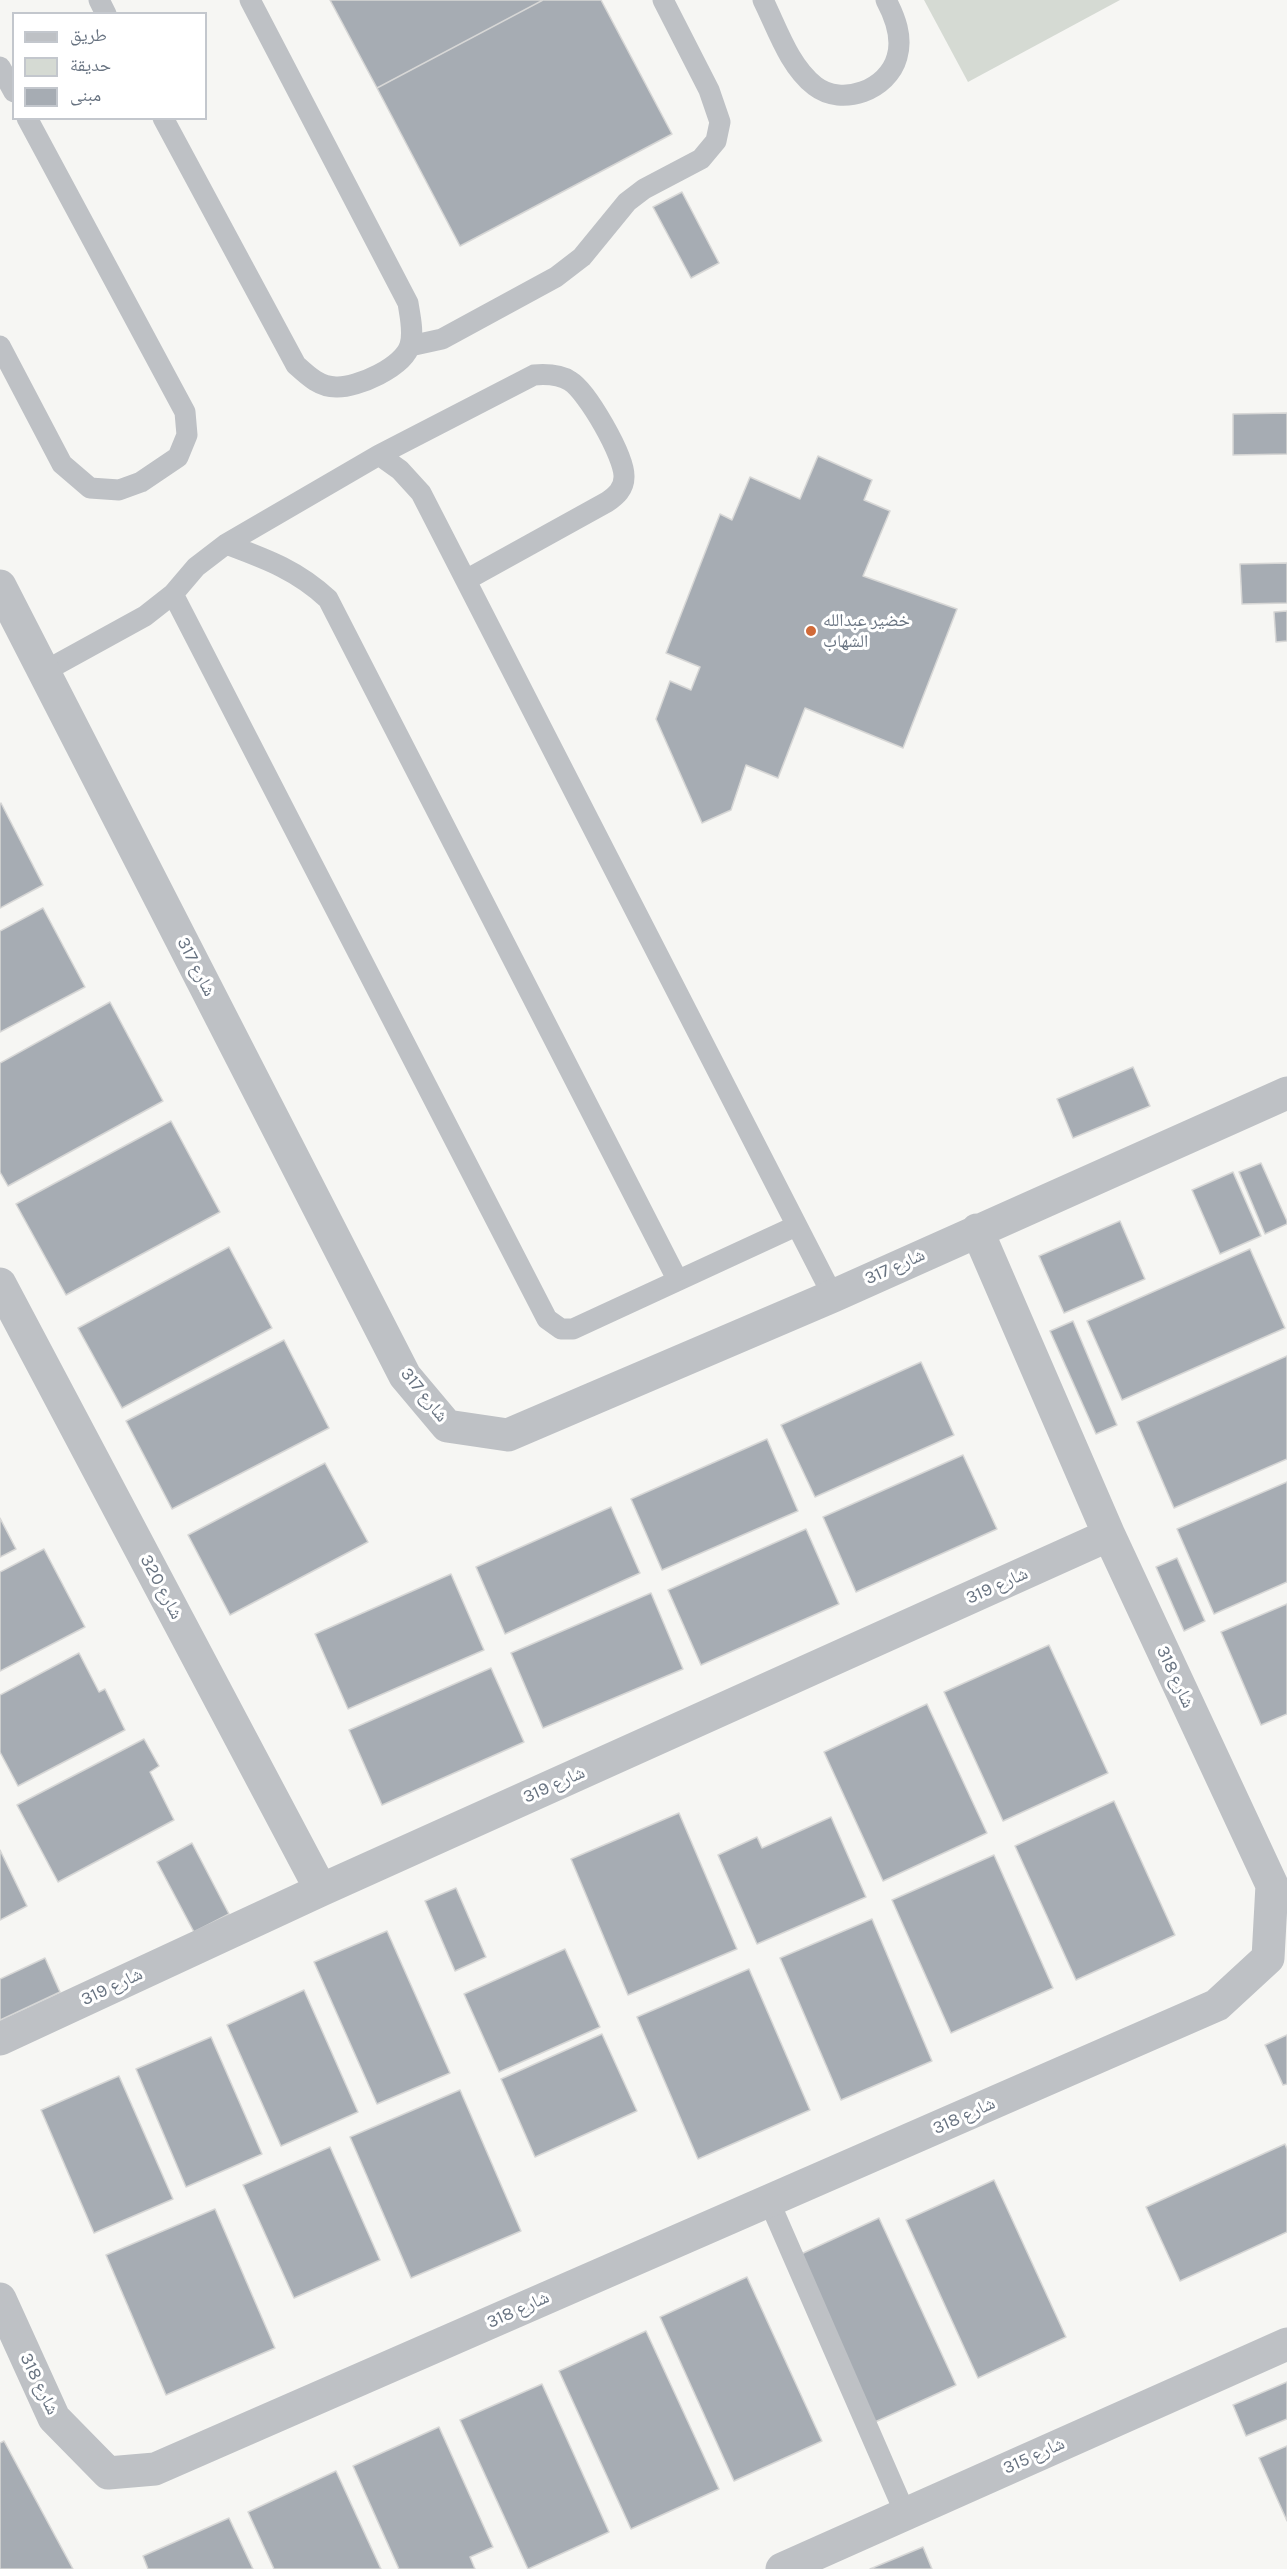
<!DOCTYPE html>
<meta charset="utf-8">
<style>
body{margin:0}
#map{position:relative;width:1287px;height:2569px;overflow:hidden;background:#f6f6f3;font-family:Karla,"Noto Naskh Arabic",sans-serif}
canvas{display:block}
.legend{position:absolute;left:12px;top:12px;width:195px;height:108px;box-sizing:border-box;background:#fff;border:2px solid #c3c7cd;margin:0;padding:8px 10px;list-style:none;font-size:18px;color:#687381}
.legend li{display:flex;align-items:center;gap:12px;height:30px}
.legend b{width:30px;border:2px solid #c3c7cd}
</style>
<div id="map">
<canvas width="1287" height="2569"></canvas>
<ul class="legend">
<li><b style="height:8px;background:#bec1c5"></b>طريق</li>
<li><b style="height:16px;background:#d5dad3"></b>حديقة</li>
<li><b style="height:16px;background:#a6acb3"></b>مبنى</li>
</ul>
</div>
<script>
const ctx = document.querySelector('canvas').getContext('2d');
ctx.lineJoin = 'round';
function fill(path, color) { ctx.fillStyle = color; ctx.fill(path, 'evenodd'); }
function stroke(path, color, width, dash) { ctx.strokeStyle = color; ctx.lineWidth = width; ctx.lineCap = dash ? 'butt' : 'round'; ctx.setLineDash(dash || []); ctx.stroke(path); }
function write(font, color, halo, rows, align = 'center') {
  ctx.font = font + ' Karla,"Noto Naskh Arabic",sans-serif'; ctx.lineWidth = 6; ctx.setLineDash([]); ctx.textBaseline = 'middle'; ctx.strokeStyle = halo; ctx.fillStyle = color; for (const [text, x, y, turn = 0] of rows) {
    ctx.save(); ctx.translate(x, y); ctx.rotate((+turn || 0) * Math.PI / 180); ctx.textAlign = isNaN(turn) ? turn : align; if (halo) ctx.strokeText(text, 0, 0); ctx.fillText(text, 0, 0); ctx.restore();
  }
}
fill(new Path2D(`
 M924,0h196l-152,82z`), '#d5dad3');
const building = new Path2D(`
 M330,0h213l-166,88z
 M543,0h58l71,134 -212,112 -83,-158z
 M682,192l37,71 -28,15 -38,-71z
 M1287,413v41l-54,1v-41z
 M818,456l54,24 -8,20 26,11 -27,65 94,33 -54,139 -98,-40 -27,70 -32,-13 -15,45 -29,13 -46,-104 14,-38 21,9 9,-23 -34,-14 54,-139 12,6 18,-43 50,22z
 M1287,563v40l-45,1 -2,-40z
 M1287,611v30l-11,1 -2,-30z
 M1,803l42,82 -43,23v-104z
 M43,908l42,79 -85,45v-101z
 M110,1002l53,99 -155,85 -8,-14v-109z
 M1133,1067l17,39 -77,32 -16,-39z
 M171,1121l49,91 -154,83 -50,-91z
 M1261,1163l26,58v3l-22,10 -26,-62z
 M1233,1172l28,64 -41,18 -28,-64z
 M1120,1221l25,58 -81,34 -25,-57z
 M229,1247l43,81 -150,80 -44,-80z
 M1250,1249l35,79 -163,72 -35,-79z
 M1073,1321l44,104 -21,9 -46,-103z
 M284,1340l45,88 -157,81 -46,-88z
 M1287,1356v103l-113,49 -37,-86z
 M921,1362l33,73 -139,62 -34,-72z
 M767,1439l31,72 -136,59 -31,-71z
 M963,1455l34,74 -141,63 -33,-75z
 M325,1463l43,79 -138,73 -42,-80z
 M1287,1482v100l-73,32 -37,-85z
 M611,1507l29,66 -135,61 -29,-67z
 M0,1518l16,31 -16,8z
 M806,1529l33,75 -138,61 -33,-75z
 M44,1549l41,78 -85,44v-99z
 M1177,1558l28,63 -21,10 -28,-64z
 M451,1574l33,76 -136,59 -33,-75z
 M651,1593l32,76 -140,59 -32,-75z
 M1287,1604v110l-26,11 -40,-93z
 M1049,1645l59,128 -105,48 -59,-129z
 M79,1653l20,39 6,-3 20,41 -107,56 -18,-34v-57z
 M491,1668l33,74 -142,63 -33,-75z
 M927,1704l60,129 -104,48 -59,-129z
 M144,1739l15,27 -9,6 24,48 -116,62 -41,-77z
 M1114,1801l61,134 -99,45 -61,-134z
 M679,1813l58,136 -109,46 -57,-136z
 M831,1817l35,80 -109,47 -39,-89 39,-18 5,11z
 M192,1843l37,71 -35,18 -37,-70z
 M0,1850l27,56 -27,14z
 M994,1855l59,133 -102,45 -59,-133z
 M456,1888l30,69 -31,14 -30,-70z
 M872,1919l60,142 -91,39 -61,-142z
 M387,1931l63,142 -73,31 -63,-142z
 M565,1949l35,78 -101,45 -35,-78z
 M45,1958l15,34 -60,28v-41z
 M749,1969l61,141 -112,49 -61,-142z
 M304,1990l54,122 -77,34 -54,-121z
 M602,2034l35,77 -102,46 -34,-78z
 M1287,2035v49l-4,1 -18,-40z
 M211,2037l51,117 -76,33 -50,-118z
 M119,2076l54,123 -79,34 -53,-123z
 M460,2090l61,141 -110,47 -61,-141z
 M1285,2144l2,5v83l-107,49 -34,-74z
 M330,2147l50,113 -86,38 -51,-113z
 M994,2180l72,157 -88,41 -72,-158z
 M215,2209l60,139 -109,47 -60,-140z
 M879,2218l77,167 -81,37 -76,-167z
 M747,2277l75,164 -88,40 -74,-164z
 M646,2331l73,158 -88,40 -72,-158z
 M1287,2382v37l-41,17 -13,-31z
 M542,2384l67,148 -81,37 -68,-149z
 M439,2427l54,120 -23,10 5,12h-76l-46,-103z
 M4,2441l69,128h-73v-126z
 M1287,2446v75l-28,-63z
 M336,2471l45,98h-107l-26,-57z
 M229,2518l24,51h-105l-5,-13z
 M923,2547l9,22h-62z`);
fill(building, '#a6acb3');
stroke(building, '#d7d7d6', 1.5);
stroke(new Path2D(`
 M99,0l7,14
 M763,0c14,28 26,66 52,86 27,21 73,4 82,-29 6,-20 -2,-40 -11,-57
 M0,67l14,25
 M163,118l133,247c11,10 23,22 40,22 21,1 68,-20 74,-42 4,-13 0,-29 -2,-42l-158,-303
 M0,346l62,118 28,24 29,2 22,-8 37,-25 9,-22 -2,-23 -158,-294
 M410,346l32,-7 114,-62 26,-20 45,-55 17,-13 57,-30 15,-18 4,-19 -11,-32 -46,-90
 M379,455l21,15 21,23 412,803
 M226,544c40,15 71,26 102,55l349,680
 M173,594l374,725 14,10h12l223,-103
 M45,671l100,-55 28,-22 23,-27 30,-23 153,-89 155,-80c12,-1 25,-1 36,6 17,10 55,76 54,96 0,12 -8,19 -17,25l-141,78
 M769,2201l136,312`), '#bec1c5', 21);
stroke(new Path2D(`
 M0,586l405,790 42,50 61,9 325,-139 454,-203
 M0,1284l321,606
 M0,2039l321,-149 788,-355
 M0,2299l54,119 54,55 47,-4 1062,-464 51,-47 4,-73 -163,-350 -132,-305
 M782,2569l505,-225`), '#bec1c5', 33);
for (const [x, y, r, color] of [
 [811,631,6,"#d16a38"]
]) { const dot = new Path2D(); dot.arc(x, y, r, 0, 2 * Math.PI); ctx.fillStyle = color; ctx.fill(dot); stroke(dot, '#fff', 2); }
write('18px', '#687381', '#fff', [
 ["خضير عبدالله",823,621],
 ["الشهاب",823,642]
], 'left');
write('18px', '#687381', '#fff', [
 ["شارع 317",196,967,63],
 ["شارع 317",895,1267,-24],
 ["شارع 317",424,1395,51],
 ["شارع 319",997,1586,-24],
 ["شارع 320",161,1587,62],
 ["شارع 318",1175,1677,65],
 ["شارع 319",554,1785,-24],
 ["شارع 319",112,1987,-25],
 ["شارع 318",964,2116,-24],
 ["شارع 318",518,2310,-24],
 ["شارع 318",39,2384,64],
 ["شارع 315",1034,2456,-24]
]);
</script>
